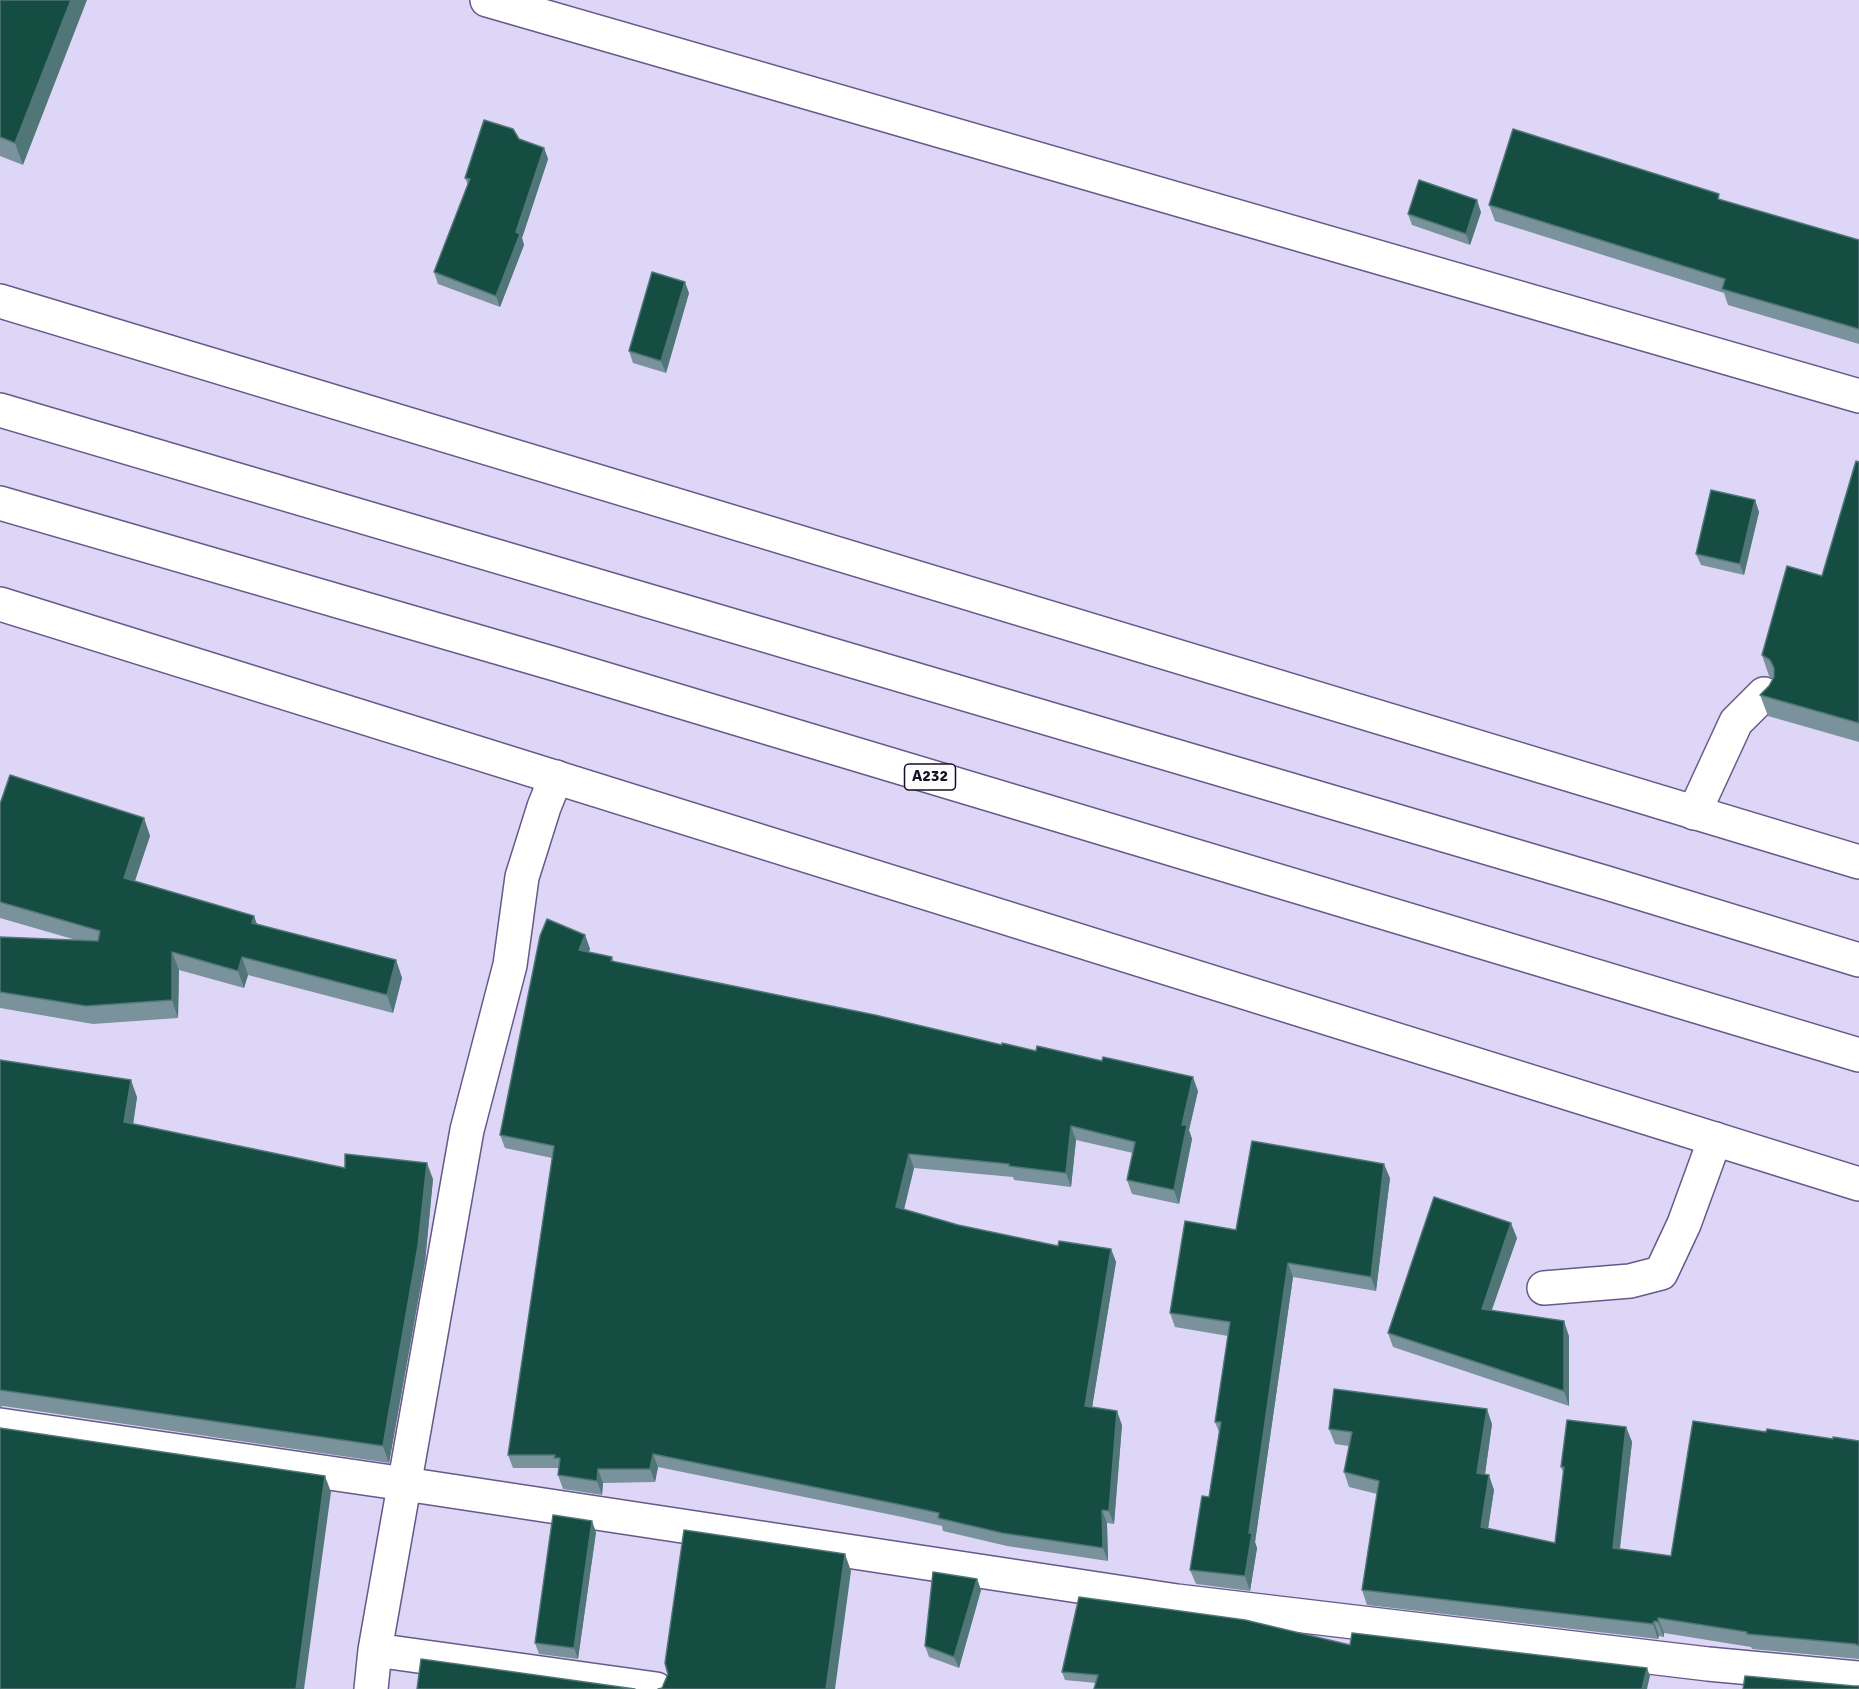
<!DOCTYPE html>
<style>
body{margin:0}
canvas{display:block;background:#ded6f7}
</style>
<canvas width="1859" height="1689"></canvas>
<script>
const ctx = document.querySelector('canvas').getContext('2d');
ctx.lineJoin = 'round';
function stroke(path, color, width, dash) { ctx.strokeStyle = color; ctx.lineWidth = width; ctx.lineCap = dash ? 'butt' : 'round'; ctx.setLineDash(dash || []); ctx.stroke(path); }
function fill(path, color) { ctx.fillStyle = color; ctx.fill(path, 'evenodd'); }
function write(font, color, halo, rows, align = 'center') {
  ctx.font = font + ' Signika,sans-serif'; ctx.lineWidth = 6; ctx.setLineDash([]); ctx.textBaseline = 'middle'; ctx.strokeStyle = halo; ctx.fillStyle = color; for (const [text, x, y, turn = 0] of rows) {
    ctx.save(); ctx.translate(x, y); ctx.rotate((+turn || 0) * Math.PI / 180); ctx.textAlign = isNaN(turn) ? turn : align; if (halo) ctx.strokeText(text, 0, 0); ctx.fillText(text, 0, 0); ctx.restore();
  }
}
const minor = new Path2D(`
 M487,0l1372,396
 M1694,813l42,-91 28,-28
 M1544,1288l86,-7 31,-8 23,-49 31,-85
 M0,1425l405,59 772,117 531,63 151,14
 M375,1650l281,39
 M371,1689l4,-39 92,-520 43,-165 12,-88 22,-70 12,-30`);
const major = new Path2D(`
 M0,301l1859,561
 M0,604l1859,580`);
const highway = new Path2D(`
 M0,410l1607,473 252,77
 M0,503l555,161 1304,391`);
stroke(minor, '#675989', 36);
stroke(major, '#675989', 36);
stroke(highway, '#675989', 36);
stroke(minor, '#fff', 33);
stroke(major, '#fff', 33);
stroke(highway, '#fff', 33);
fill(new Path2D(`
 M0,0l23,165 -23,-9z
 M519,139l25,9 4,11 -26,79 2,7 -24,62 -62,-23 -4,-12 34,-87 -3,-7z
 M1721,200l138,40v104l-131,-39 -4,-12 -229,-72 -6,-16z
 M1481,212l-11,33 -58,-20 -4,-11z
 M689,293l-23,80 -33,-10 -4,-12z
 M1859,462v280l-91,-26 -8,-21 9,-9 4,-7 -4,-3 -7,-21 60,-79z
 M1755,500l4,12 -15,63 -43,-10 -5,-11z
 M0,804l144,14 6,18 -15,45 119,35 3,8 139,36 6,18 -9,35 -145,-38 -4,13 -65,-18 -1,48 -85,6 -93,-16v-71l76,3 -76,-22z
 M585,935l5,14 -1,3 23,5 2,5 388,83 196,46 -9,39 3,9 -13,65 -47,-10 -5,-14 6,-27 -57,-13 -5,47 -57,-7 -1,-3 -99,-9 -10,42 54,15 100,21 53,3 5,13 -24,145 30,18 -8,99 -7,-1 1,38 -101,-15 -64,-15 -1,-5 -40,-9 -244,-50 -3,15 -52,1 -1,12 -39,-6 -5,-14v-7h-45l-5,-13 44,-297 -47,-10 -5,-13z
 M0,1060l137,37 -4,27 212,44 88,11 -8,83 -36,201 -386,-57 -3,1z
 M1390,1178l-14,113 -83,-14 -38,265 2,6 -7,43 -54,-7 -6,-14 19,-73 10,-65 -4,-10 13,-86 -53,-9 -5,-14 66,-83z
 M1517,1238l-26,73 78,25v70l-176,-59 -5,-14z
 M1492,1424l-7,50 9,16 -6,38 67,15 8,-71 -2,-5 65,-40 6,15 -12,107 51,7 95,-124 93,9v218l-107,-10 -1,-2 -87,-14v4l-5,-1 -1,3 -291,-34 -5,-15 15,-96 -28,-7 -5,-15 5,-26 -14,-2 -6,-15z
 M596,1532l-18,127 -39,-5 -4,-11z
 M977,1579l4,11 -22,78 -30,-11 -4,-11z
 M1350,1645l300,31 -554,7 -31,-3 -3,-8z`), '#7a929c');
fill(new Path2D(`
 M71,0h16l-64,165 -8,-22z
 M544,148l4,11 -26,79 2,7 -24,62 -4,-11z
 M1477,200l4,12 -11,33 -4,-11z
 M685,282l4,11 -23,80 -5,-12z
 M1755,500l4,12 -15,63 -4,-11z
 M144,818l6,18 -20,59 -6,-17z
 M254,916l6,18 -8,-11z
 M585,935l5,14 -6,14 -5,-13z
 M172,952l7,18 -1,48 -6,-18z
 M242,957l6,18 -4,13 -6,-17z
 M396,960l6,18 -9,35 -6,-18z
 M1193,1077l5,14 -9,39 3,9 -13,65 -5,-14 8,-65z
 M131,1080l6,17 -6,42 -7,-17z
 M1071,1126l5,14 -5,47 -5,-14z
 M909,1154l5,14 -13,53 -5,-14z
 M427,1163l6,16 -8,83 -36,201 -6,-17z
 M1384,1164l6,14 -14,113 -5,-14z
 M1511,1223l6,15 -30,86 -5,-15z
 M1111,1249l5,13 -26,158 -5,-14z
 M1288,1263l5,14 -38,265 2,6 -7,43 -5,-15 4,-43z
 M1564,1321l5,15v70l-5,-15z
 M1487,1409l5,15 -9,64 -6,-15z
 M1117,1411l5,14 -8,99 -5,-13z
 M1626,1427l6,15 -14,121 -5,-15z
 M653,1454l5,13 -3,15 -5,-13z
 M598,1469l5,14 -1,12 -5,-14z
 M1489,1475l5,15 -8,52 -5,-15z
 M325,1476l6,16 -27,197h-8z
 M1102,1510l5,13 1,38 -5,-13z
 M592,1521l4,11 -18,127 -4,-11z
 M845,1554l6,17 -16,118h-9z
 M977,1579l4,11 -22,78 -5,-11z
 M1658,1618l6,15v4l-6,-15z
 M1654,1621l5,15 -1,3 -5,-15z
 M1647,1668l3,8 -3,13h-5z`), '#517678');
const building = new Path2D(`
 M0,0h71l-56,143 -15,-6z
 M484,120l29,9 6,10 25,9 -28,84 4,2 -24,62 -62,-24 36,-93 -5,-1z
 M1513,129l206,65 -1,5 141,41v89l-137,-40 3,-10 -236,-74z
 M1419,180l58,20 -11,34 -58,-20z
 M652,272l33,10 -24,79 -32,-10z
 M1856,461l3,1v261l-99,-28 9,-9 5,-9v-9l-4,-8 -8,-5 25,-89 35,10z
 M1711,490l44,10 -15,64 -44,-10z
 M10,775l134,43 -20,60 130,38 -2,7 144,37 -9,35 -145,-38 -4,14 -66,-19v48l-86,6 -86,-14v-55l98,4 2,-10 -100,-29v-98z
 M547,919l38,16 -6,15 33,7 -1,4 264,54 127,30v-2l34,8 1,-5 65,15 1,-4 90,20 -11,48h5l-13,65 -47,-10 8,-38 -64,-16 -5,47 -57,-7v-2l-100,-10 -13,53 62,18 100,21 1,-5 52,8 -26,157 32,5 -8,100 -7,-1 1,38 -101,-15 -64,-15 1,-5 -42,-9 -244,-50 -3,15h-52l-1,12 -39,-6 2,-17h-6l1,-3h-47l46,-309 -54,-11 40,-199z
 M0,1060l131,20 -7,42 221,46v-14l82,9 -9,83 -35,200 -383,-56z
 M1252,1141l132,23 -13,113 -83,-14 -39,270h3l-7,43 -55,-6 12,-74 7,1 12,-75h-6l15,-100 -60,-9 15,-92 51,9z
 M1434,1197l77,26 -29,86 82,12v70l-176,-58z
 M1334,1389l153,20 -10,64 12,2 -8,52 74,16 9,-76h-3l6,-47 59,7 -13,121 58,8 22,-135 73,11 1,-3 66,10v-2l26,4v205l-4,-2 -108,-10v-2l-89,-14v4l-4,-1 -1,3 -291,-34 17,-109 -35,-9 8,-40 -23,-3z
 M0,1428l325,48 -29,213h-296z
 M553,1515l39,6 -18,127 -39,-5z
 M684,1530l161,24 -19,135h-168l4,-1 6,-14 -3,-11z
 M933,1572l44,7 -23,78 -29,-11z
 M1079,1597l166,23 105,25 2,-12 295,35 -5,21h-548l4,-14 -36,-3z
 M421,1659l214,30h-218z
 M1745,1676l109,10h5v3h-116z`);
fill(building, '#154d42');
stroke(building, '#517678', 1.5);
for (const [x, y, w] of [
 [930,777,51]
]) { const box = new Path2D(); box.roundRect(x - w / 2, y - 13, w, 26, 4.5); ctx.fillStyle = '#fdfdfd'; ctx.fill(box); stroke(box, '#140f21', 1.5); }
write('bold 16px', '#140f21', null, [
 ["A232",930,777]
]);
</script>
